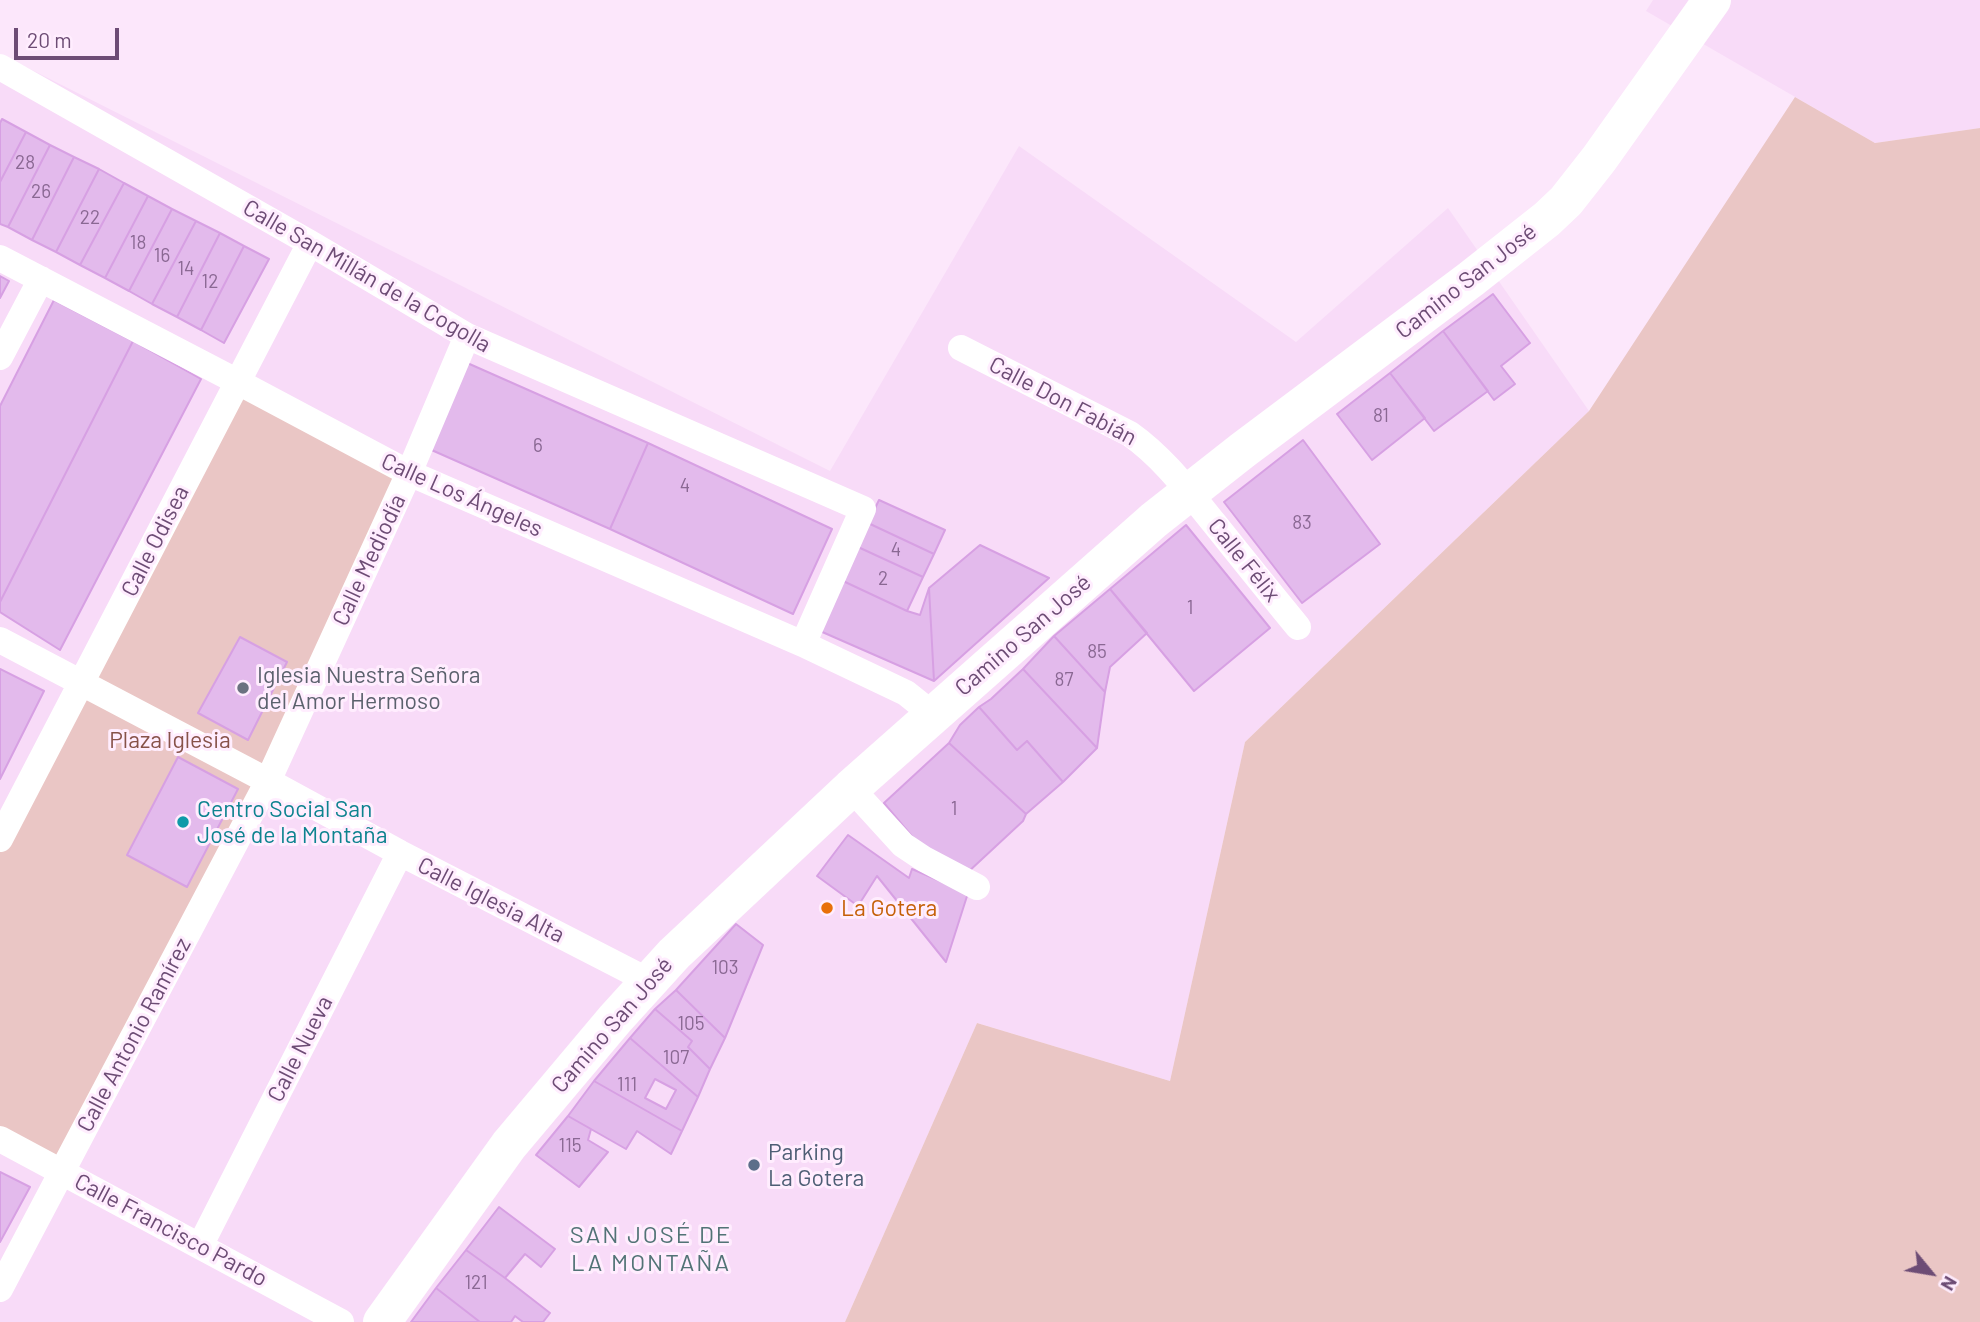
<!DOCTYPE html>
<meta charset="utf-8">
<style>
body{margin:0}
#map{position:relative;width:1980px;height:1322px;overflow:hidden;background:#fce7fb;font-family:Barlow,sans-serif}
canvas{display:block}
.north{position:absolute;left:1896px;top:1238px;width:70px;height:70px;-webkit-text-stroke:5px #ffedfe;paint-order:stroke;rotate:120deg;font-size:19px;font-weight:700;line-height:28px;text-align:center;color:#6d4c75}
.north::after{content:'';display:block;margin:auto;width:24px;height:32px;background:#6d4c75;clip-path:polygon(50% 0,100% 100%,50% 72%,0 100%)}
.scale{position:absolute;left:14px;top:28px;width:105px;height:32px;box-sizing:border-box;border:4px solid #6d4c75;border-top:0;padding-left:9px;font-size:21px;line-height:24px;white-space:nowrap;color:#6d4c75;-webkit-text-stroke:5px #ffedfe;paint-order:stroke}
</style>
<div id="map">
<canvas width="1980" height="1322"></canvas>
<div class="north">N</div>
<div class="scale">20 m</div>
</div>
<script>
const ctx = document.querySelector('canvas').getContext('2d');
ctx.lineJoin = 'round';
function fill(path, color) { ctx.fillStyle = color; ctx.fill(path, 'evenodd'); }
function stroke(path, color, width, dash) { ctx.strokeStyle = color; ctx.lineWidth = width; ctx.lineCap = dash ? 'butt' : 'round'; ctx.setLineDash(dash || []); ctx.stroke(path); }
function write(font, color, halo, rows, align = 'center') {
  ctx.font = font + ' Barlow,sans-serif'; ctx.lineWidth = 6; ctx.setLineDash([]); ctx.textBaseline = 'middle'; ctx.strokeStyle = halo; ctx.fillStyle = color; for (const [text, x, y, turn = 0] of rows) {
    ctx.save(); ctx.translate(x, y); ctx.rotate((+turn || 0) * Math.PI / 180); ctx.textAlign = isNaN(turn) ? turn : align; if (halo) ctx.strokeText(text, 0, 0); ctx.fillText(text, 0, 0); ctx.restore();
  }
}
fill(new Path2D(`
 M1653,0h327v128l-105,15 -229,-132z
 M0,54l830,417 189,-325 277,196 152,-134 141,203 -344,331 -75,339 -193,-58 -132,299h-845z`), '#f8dbf8');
fill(new Path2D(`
 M1795,97l80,46 105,-15v1194h-1135l132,-299 193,58 75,-339 344,-331z
 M238,382l171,91 -347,698 -62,-32v-301z`), '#eac6c5');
const building = new Path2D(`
 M2,119l24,13 -26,50v-59z
 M26,132l24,13 -42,82 -8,-3v-42z
 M50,145l24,12 -42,83 -24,-13z
 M74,157l25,12 -43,83 -24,-12z
 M99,169l25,14 -44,82 -24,-13z
 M124,183l24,13 -43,82 -25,-13z
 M148,196l24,13 -43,82 -24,-13z
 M172,209l24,12 -44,83 -23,-13z
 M196,221l24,12 -43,84 -25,-13z
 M220,233l24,13 -43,84 -24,-13z
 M244,246l25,13 -45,84 -23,-13z
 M0,276l9,5 -9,17z
 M1493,294l37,49 -29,23 14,18 -21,16 -51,-69z
 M54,300l79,41 -133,261v-196z
 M1443,331l45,60 -54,40 -44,-58z
 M133,341l68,38 -141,271 -60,-38v-10z
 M465,362l183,81 -38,86 -183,-81z
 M1390,373l35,45 -53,42 -35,-46z
 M1303,440l77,104 -78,59 -78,-101z
 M648,443l184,86 -39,85 -183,-85z
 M879,500l66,30 -11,24 -66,-31z
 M868,523l66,31 -11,23 -65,-30z
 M1186,525l84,103 -76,63 -84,-102z
 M980,545l69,33 -115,103 -5,-93z
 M858,547l65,30 -16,34 -64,-30z
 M843,581l64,30 13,4 9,-27 5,93 -114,-50z
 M1110,589l37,44 -37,34 -5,25 -51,-56z
 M1054,636l51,56 -8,56 -74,-79z
 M240,637l47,25 -39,78 -50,-27z
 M0,669l44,22 -44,88z
 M1023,669l74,79 -34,34 -36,-41 -10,9 -38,-43 12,-8z
 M979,707l38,43 10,-9 36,41 -37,32 -77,-71 11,-18z
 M949,743l77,71 -3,7 -56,52 -47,-27 -36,-43z
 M178,757l60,32 -51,98 -60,-32z
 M848,835l61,43 3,-9 56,24 -22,69 -69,-86 -19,30 -41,-30z
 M736,924l27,21 -38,93 -49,-48z
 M676,990l49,48 -15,31 -22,-22 4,-6 -37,-32z
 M655,1009l37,32 -4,6 22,22 -12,28 -68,-59z
 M630,1038l68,59 -16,34 -88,-50zM655,1079l21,11 -10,19 -21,-11z
 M594,1081l88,50 -11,23 -34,-23 -11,18 -58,-33z
 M568,1116l23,13 -3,11 20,12 -29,35 -43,-32z
 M0,1172l30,15 -30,55z
 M499,1207l56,42 -14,18 -16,-13 -20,24 -39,-28z
 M466,1250l39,28 45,35 -7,9h-20l-8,-6 -4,6h-31l-44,-34z
 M436,1288l44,34h-69z`);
fill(building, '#e3baec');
stroke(building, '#d7a0e3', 2);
stroke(new Path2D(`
 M0,67l310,176 157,93 396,173 -60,135
 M0,258l238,124 171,91 394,171 103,49 15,12 10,11
 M961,348l169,86c34,24 58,57 84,89 28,35 56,70 84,104
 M0,357l41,-78
 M0,640l268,141 132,72 249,128
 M851,788l52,57 21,14 53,28
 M0,839l310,-596
 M0,1139l341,183
 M200,1246l200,-393
 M0,1289l268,-508 141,-308 58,-137`), '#fff', 26);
stroke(new Path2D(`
 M382,1322l127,-177 106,-126 59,-65 177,-166 303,-268 89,-70 228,-171 76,-60 19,-18 33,-42 113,-159`), '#fff', 38);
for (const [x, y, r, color] of [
 [243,688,7,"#6b7280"],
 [183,822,7,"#0f9aa8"],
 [827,908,7,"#e8710a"],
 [754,1165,7,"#5c6f8a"]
]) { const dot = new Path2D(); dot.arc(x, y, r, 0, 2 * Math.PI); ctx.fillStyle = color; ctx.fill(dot); stroke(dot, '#ffedfe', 2.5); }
write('19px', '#8a6893', null, [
 ["28",25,163],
 ["26",41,192],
 ["22",90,218],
 ["18",138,243],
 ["16",162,256],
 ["14",186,269],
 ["12",210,282],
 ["81",1381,416],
 ["6",538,446],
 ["4",685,486],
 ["83",1302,523],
 ["4",896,550],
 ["2",883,579],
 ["1",1190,608],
 ["85",1097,652],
 ["87",1064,680],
 ["1",954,809],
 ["103",725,968],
 ["105",691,1024],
 ["107",676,1058],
 ["111",627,1085],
 ["115",570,1146],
 ["121",476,1283]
]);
write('23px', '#6d4c75', '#ffedfe', [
 ["Calle San Millán de la Cogolla",367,276,30],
 ["Camino San José",1466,281,-38],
 ["Calle Don Fabián",1063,401,28],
 ["Calle Los Ángeles",462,495,24],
 ["Calle Odisea",155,541,-63],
 ["Calle Mediodía",369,560,-65],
 ["Calle Félix",1244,560,51],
 ["Camino San José",1023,635,-41],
 ["Calle Iglesia Alta",491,900,27],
 ["Camino San José",612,1025,-49],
 ["Calle Antonio Ramírez",134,1035,-62],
 ["Calle Nueva",300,1049,-63],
 ["Calle Francisco Pardo",171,1230,28]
]);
write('23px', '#5b616d', '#ffedfe', [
 ["Iglesia Nuestra Señora",257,675],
 ["del Amor Hermoso",257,701]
], 'left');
write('23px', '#875249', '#ffedfe', [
 ["Plaza Iglesia",170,740]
]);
write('23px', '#0d838f', '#ffedfe', [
 ["Centro Social San",197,809],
 ["José de la Montaña",197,835]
], 'left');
write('23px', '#c56008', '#ffedfe', [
 ["La Gotera",841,908]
], 'left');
write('23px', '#4e5e75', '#ffedfe', [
 ["Parking",768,1152],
 ["La Gotera",768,1178]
], 'left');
ctx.letterSpacing = '2px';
write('24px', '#527376', '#ffedfe', [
 ["SAN JOSÉ DE",651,1235],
 ["LA MONTAÑA",651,1263]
]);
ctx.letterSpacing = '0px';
</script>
